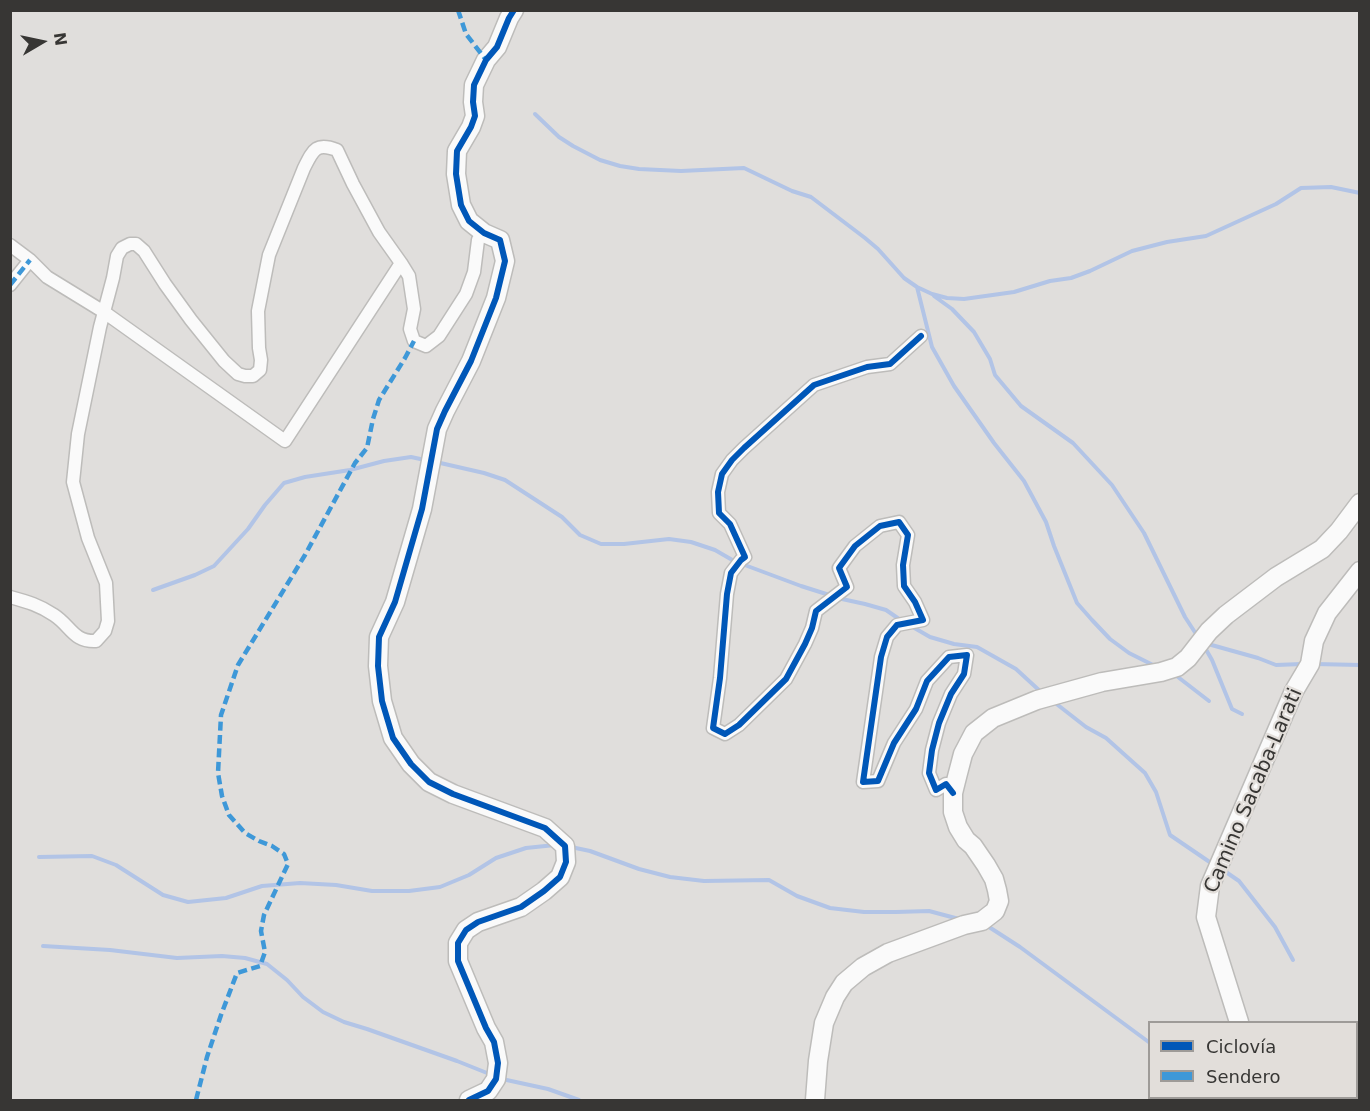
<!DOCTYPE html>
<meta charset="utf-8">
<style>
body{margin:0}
#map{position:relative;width:1370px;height:1111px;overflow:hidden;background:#e0dedc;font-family:"DejaVu Sans",sans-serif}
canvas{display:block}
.frame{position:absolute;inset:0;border:12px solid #373634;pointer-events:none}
.legend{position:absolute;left:1148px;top:1021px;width:210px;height:78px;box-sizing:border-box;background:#e2deda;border:2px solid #9e9b98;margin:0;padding:8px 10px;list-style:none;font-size:18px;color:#373634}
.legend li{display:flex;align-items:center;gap:12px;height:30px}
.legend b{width:30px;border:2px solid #9e9b98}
.north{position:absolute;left:12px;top:12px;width:60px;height:60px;-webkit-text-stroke:4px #e2deda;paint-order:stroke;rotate:81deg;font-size:16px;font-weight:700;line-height:24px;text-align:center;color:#373634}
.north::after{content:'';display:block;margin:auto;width:21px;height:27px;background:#373634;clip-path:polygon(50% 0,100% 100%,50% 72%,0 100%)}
</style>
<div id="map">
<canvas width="1370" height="1111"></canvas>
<div class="frame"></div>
<ul class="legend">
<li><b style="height:8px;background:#0057b8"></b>Ciclovía</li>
<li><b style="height:8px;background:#3e98d8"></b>Sendero</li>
</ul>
<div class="north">N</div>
</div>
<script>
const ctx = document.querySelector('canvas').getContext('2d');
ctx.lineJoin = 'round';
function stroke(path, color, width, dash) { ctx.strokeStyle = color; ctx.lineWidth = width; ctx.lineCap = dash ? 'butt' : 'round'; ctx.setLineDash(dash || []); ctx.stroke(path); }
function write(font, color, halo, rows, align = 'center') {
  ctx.font = font + ' "DejaVu Sans",sans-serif'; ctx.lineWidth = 4.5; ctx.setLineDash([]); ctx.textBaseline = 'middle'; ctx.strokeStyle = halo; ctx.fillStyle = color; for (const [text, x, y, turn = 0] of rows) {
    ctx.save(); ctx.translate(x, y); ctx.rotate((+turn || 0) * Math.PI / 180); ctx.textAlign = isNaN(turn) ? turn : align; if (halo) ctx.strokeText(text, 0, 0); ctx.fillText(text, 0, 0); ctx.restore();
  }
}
stroke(new Path2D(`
 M535,114l24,23 14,9 27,14 20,6 19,3 42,2 63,-3 48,23 19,6 54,41 13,11 26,29 13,9 15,7 15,4 17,1 50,-7 36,-11 21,-3 19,-7 42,-20 35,-9 39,-6 70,-32 25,-16 30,-1 29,6
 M917,287l15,60 22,39 40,57 30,38 22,41 8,24 23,57 15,17 18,19 19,14 24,12
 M934,296l18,13 22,23 16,27 5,16 26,31 52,37 39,42 32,48 41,84 13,20
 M436,462l48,11 21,7 57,37 18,18 21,9h23l45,-5 22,3 24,8 19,11 67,25 41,13 23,5 21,6 16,11
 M153,590l42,-15 19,-9 34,-37 17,-24 19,-22 21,-6 45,-7 34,-9 27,-4 14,3
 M911,626l19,11 24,7 23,3 39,22 25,23
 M1208,644l50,14 18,7 26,-1
 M1204,646l8,14 20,49 10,5
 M1315,664l45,1
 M1174,674l35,27
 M1054,702l32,25 20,11 39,35 11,19 14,43 44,30
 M571,847l19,4 49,18 31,8 34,4 65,-1 28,16 33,12 34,4h32l33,-1 30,8
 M39,857l53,-1 24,9 47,30 25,7 38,-4 36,-12 38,-3 36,2 36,6h37l31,-4 29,-12 27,-17 30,-10 29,-3
 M1223,870l16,11 36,46 18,33
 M984,926l5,1 31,20 130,96
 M43,946l67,4 67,8 45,-2 23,2 22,6 20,16 16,17 20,15 21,10 23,7 90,32 35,14
 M502,1079l46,10 31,11
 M1325,1100h11`), '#b2c4e6', 4);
const street = new Path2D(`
 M10,245l20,15 17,17 57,35 181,129 116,-178
 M10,285l20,-25
 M921,336l-31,28 -23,3 -53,18 -70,63 -12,12 -10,14 -4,18 1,21 11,11 15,33 -4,3 -10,13 -4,21 -7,84 -7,50 12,6 14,-9 47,-46 19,-35 7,-16 4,-17 31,-24 -8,-19 16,-22 25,-20 19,-4 9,13 -5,30 1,21 11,16 8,18 -26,5 -10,12 -6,20 -18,125 15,-1 16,-38 22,-34 11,-28 22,-24 18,-2 -3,19 -13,20 -12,29 -7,27 -3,23 7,17 10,-6 7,9
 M10,597c18,5 29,8 44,18 17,11 19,27 42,26l9,-10 3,-10 -2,-38 -18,-45 -15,-56 5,-48 22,-107 13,-49 4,-22 5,-8 8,-4h6l8,7 21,33 26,36 33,41 14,13 7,2h8l7,-6 1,-10 -2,-12 -1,-37 11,-56 35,-87c9,-18 12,-26 33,-18l16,34 26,48 22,31 8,13 5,33 -4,20 4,12 12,5 13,-10 27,-42 8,-22 4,-32 6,-7`);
const secondary = new Path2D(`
 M1239,1022l-33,-105 4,-31 84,-195 16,-27 4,-23 13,-28 33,-42
 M469,1100l19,-9 8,-12 2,-16 -4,-21 -8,-14 -28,-67v-18l8,-13 12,-8 43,-15 23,-16 16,-14 6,-15 -1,-16 -20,-18 -92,-34 -24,-12 -18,-18 -18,-26 -11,-37 -4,-35 1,-29 16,-35 27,-93 15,-80 8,-18 26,-50 25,-63 9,-37 -5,-21 -16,-7 -15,-12 -8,-16 -5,-31 1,-23 14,-24 4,-11 -2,-14 1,-17 12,-25 11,-13 12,-29 5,-8
 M815,1100l3,-39 6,-38 11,-26 9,-14 19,-16 25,-14 76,-28 18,-4 13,-10 4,-10 -2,-11 -3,-11 -8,-14 -13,-19 -7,-6 -8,-13 -5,-15v-19l4,-16 6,-23 11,-21 19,-15 44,-18 65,-18 59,-10 16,-5 11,-9 21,-27 17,-16 50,-38 46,-28 17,-18 21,-28
 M1245,1100l2,-2`);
stroke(street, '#bdbcba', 15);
stroke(secondary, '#bdbcba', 21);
stroke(street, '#fafafa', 12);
stroke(secondary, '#fafafa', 18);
stroke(new Path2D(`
 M458,10l8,24 20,26
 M10,285l20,-25
 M196,1100l11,-43 14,-42 16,-42 23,-7 5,-14 -4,-21 3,-16 24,-51 -4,-10 -12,-8 -13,-5 -14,-8 -16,-18 -7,-19 -4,-23 3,-58 17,-50 67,-110 50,-92 12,-15 6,-29 6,-19 26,-42 9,-17`), '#3e98d8', 4.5, [9, 4.5]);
stroke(new Path2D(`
 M921,336l-31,28 -23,3 -53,18 -70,63 -12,12 -10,14 -4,18 1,21 11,11 15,33 -4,3 -10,13 -4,21 -7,84 -7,50 12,6 14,-9 47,-46 19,-35 7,-16 4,-17 31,-24 -8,-19 16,-22 25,-20 19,-4 9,13 -5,30 1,21 11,16 8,18 -26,5 -10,12 -6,20 -18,125 15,-1 16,-38 22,-34 11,-28 22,-24 18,-2 -3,19 -13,20 -12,29 -7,27 -3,23 7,17 10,-6 7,9
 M469,1100l19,-9 8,-12 2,-16 -4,-21 -8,-14 -28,-67v-18l8,-13 12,-8 43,-15 23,-16 16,-14 6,-15 -1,-16 -20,-18 -92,-34 -24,-12 -18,-18 -18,-26 -11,-37 -4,-35 1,-29 16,-35 27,-93 15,-80 8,-18 26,-50 25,-63 9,-37 -5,-21 -16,-7 -15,-12 -8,-16 -5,-31 1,-23 14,-24 4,-11 -2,-14 1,-17 12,-25 11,-13 12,-29 5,-8`), '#0057b8', 6);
write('20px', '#373634', '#e2deda', [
 ["Camino Sacaba-Larati",1254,791,-67]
]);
</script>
